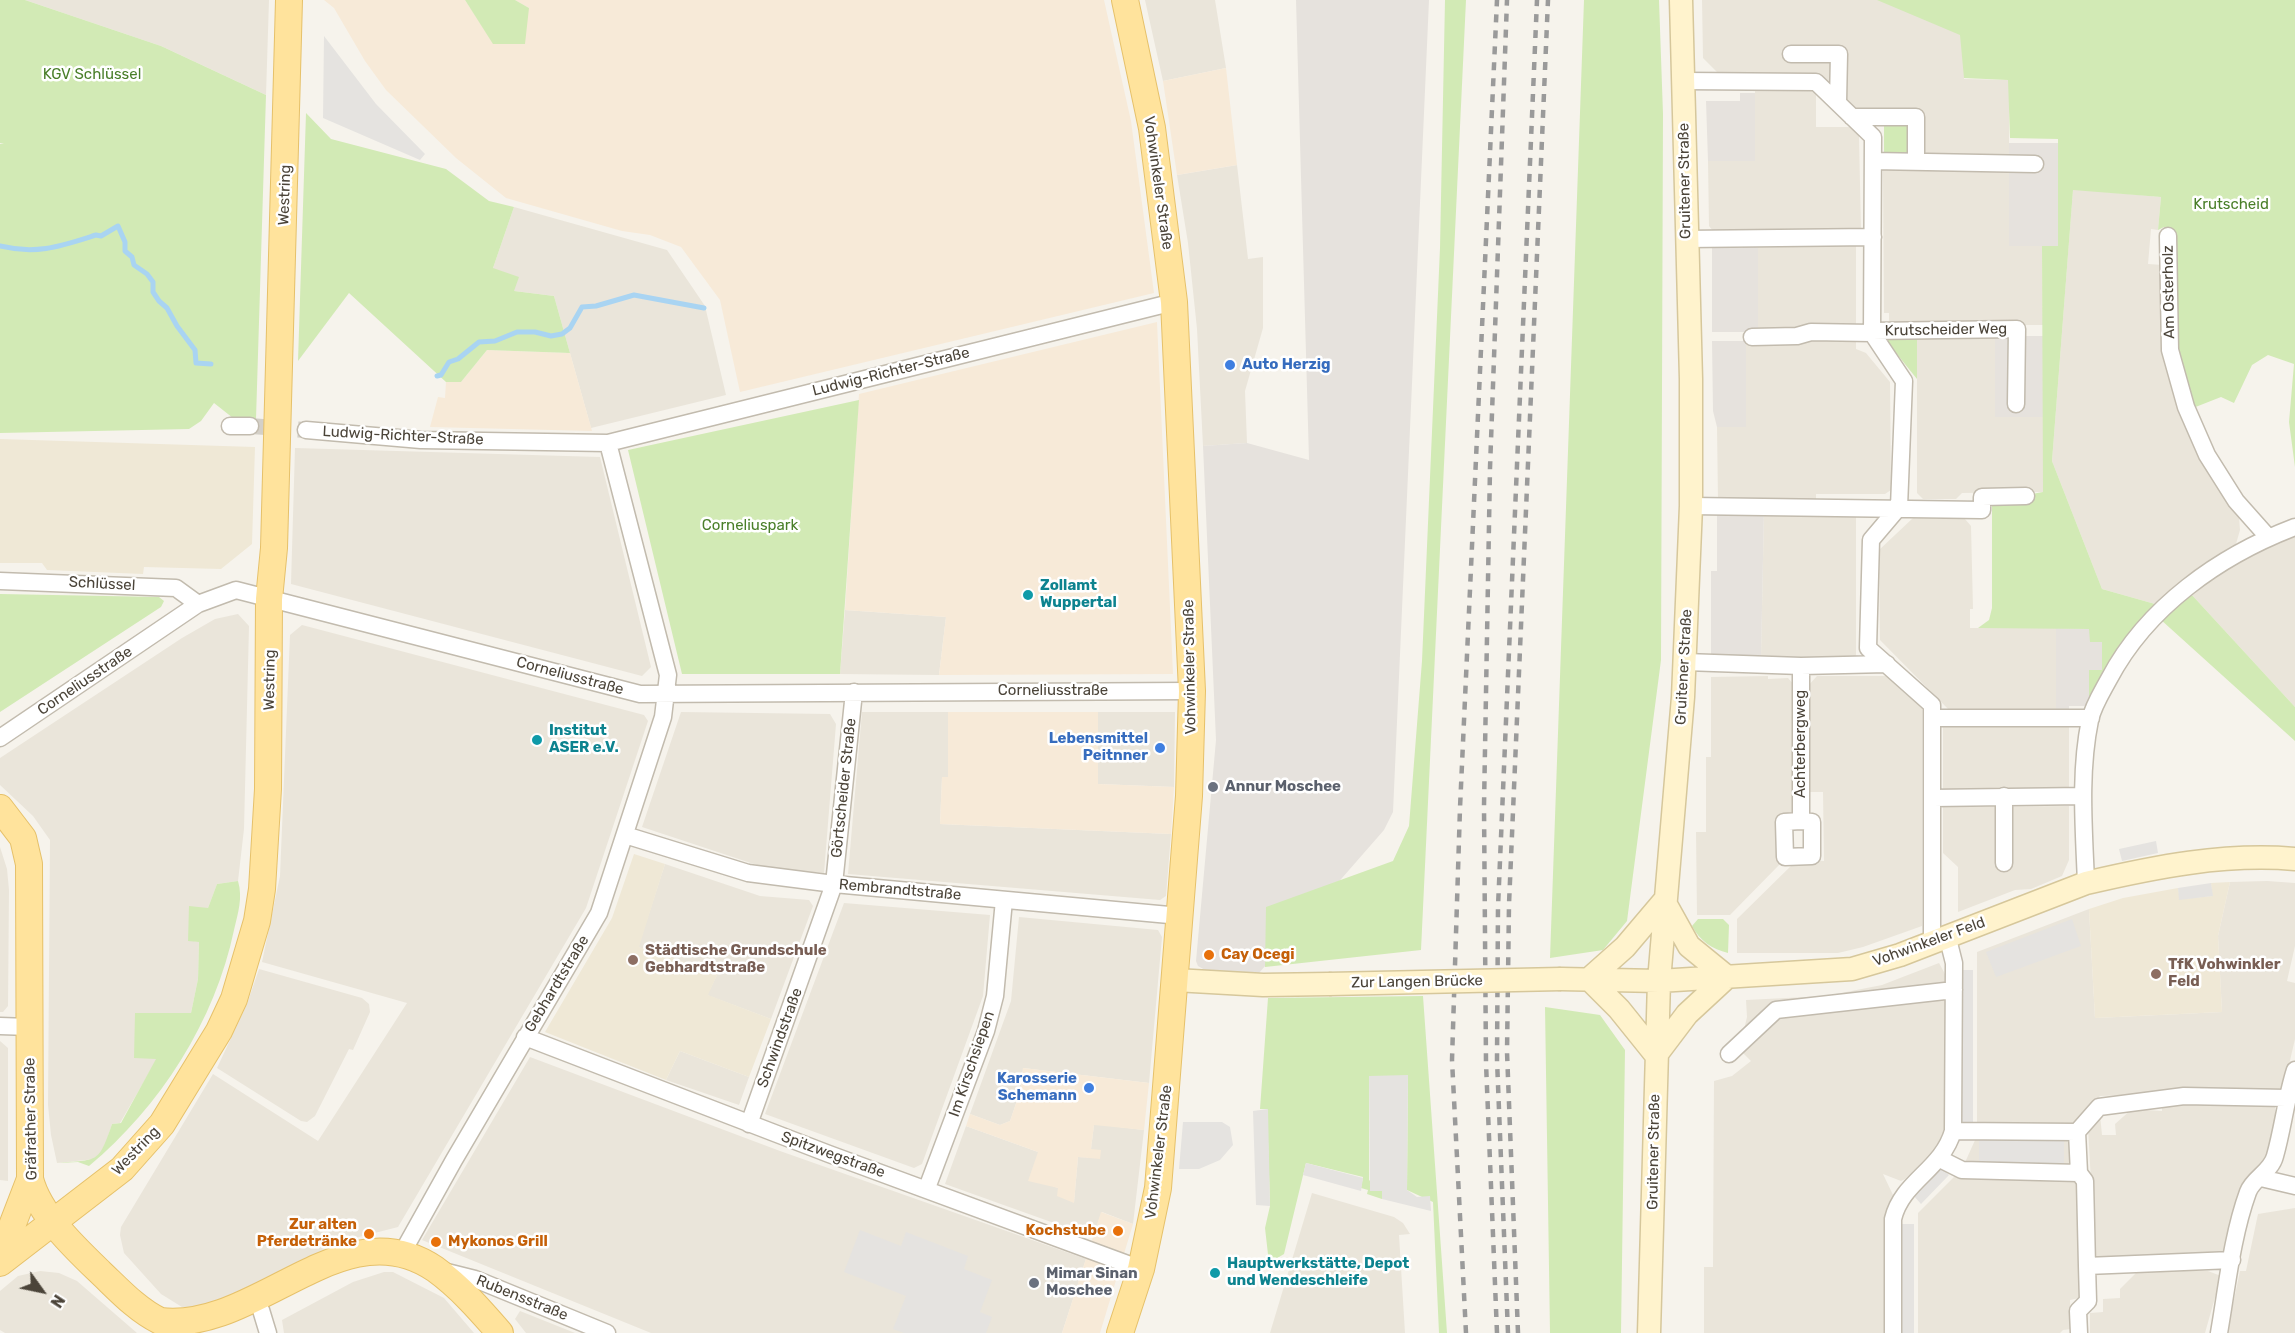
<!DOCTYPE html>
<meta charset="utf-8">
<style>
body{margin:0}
#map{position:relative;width:2295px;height:1333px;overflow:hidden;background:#f6f3ec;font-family:Rubik,sans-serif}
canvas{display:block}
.north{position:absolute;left:12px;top:1261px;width:60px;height:60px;-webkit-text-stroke:4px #fff;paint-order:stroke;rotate:123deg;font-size:16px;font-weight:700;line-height:24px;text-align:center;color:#4b4439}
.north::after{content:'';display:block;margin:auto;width:21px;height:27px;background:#4b4439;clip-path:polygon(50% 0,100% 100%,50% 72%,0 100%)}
</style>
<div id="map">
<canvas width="2295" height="1333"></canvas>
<div class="north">N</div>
</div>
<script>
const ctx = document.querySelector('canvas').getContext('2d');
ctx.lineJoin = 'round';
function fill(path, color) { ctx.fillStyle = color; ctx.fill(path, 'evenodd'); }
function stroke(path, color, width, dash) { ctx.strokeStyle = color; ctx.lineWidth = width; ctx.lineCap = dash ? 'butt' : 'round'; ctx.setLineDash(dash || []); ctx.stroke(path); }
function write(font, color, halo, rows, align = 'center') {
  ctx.font = font + ' Rubik,sans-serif'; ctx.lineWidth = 5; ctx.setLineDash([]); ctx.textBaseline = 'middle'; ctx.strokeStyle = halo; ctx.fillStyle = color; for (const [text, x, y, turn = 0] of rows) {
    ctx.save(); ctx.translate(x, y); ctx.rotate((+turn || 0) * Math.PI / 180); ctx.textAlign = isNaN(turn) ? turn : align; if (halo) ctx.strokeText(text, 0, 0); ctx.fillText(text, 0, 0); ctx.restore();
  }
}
fill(new Path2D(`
 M25,0h244l-3,95 -105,-49z
 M1145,0h70l11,68 -63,13z
 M1702,0h179l84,35 -1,44 45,1v78h-79l-8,-8v-38h-63l-39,-38 -102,-1 -15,-15z
 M1755,90h56l5,3v34h35l8,9 2,96h-147l-5,-6 -1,-65h47z
 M1237,165l11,94 15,-2v71l-18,63 2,52 -44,3 -6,-117 -9,-86 -11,-68z
 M2009,169v77h33l1,79h-154v-12h-5l-1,-143z
 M2073,189l88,8 -3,33 -7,-1 -3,35 15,1 4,89 72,163 1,13 -4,14 -81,60 -53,-15 -50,-128z
 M514,207l153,43 38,56 21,89 -135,33 -37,-132 -40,-5 -21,-23z
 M1758,240h98v85l-58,7h-40z
 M1995,336v81h48v75l-81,1 -6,6h-33l-6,-6v-156z
 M1856,340v9l10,4 24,29 1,108 -6,4h-69v8l-98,-1 -1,-74 29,-1v-85z
 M295,448l305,9 51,210 -9,9 -351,-92z
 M1764,510h92v145l-5,5 -104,-4h14z
 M1913,518l52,1 6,7 2,83h-3v19h86v85l-103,1 -73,-74 -1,-90z
 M2295,535v172l-104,-113 35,-25z
 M845,610l101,7 -7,58 -99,-1z
 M238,614l11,12 -5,203 -6,52 -21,3 -9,24 -20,32 11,2 -1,37 -7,34 -34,46 -37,64 -8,1 -9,28 -8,7 -38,4 -6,-28 -3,-30 2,-265 -17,-24 -33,-31v-27l182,-120 33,-19z
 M302,625l342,90 4,6 -62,187 -188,319 -39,10 -160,74 -17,-4 -21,-13 -37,-41 -4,-18 1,-8 92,-153 105,67 89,-138 -145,-41 18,-86 10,-241z
 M1768,676v3l20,-1 8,9v130h-16v47l-50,51h-33l-1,-83h10v-75h5v-80z
 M1817,676h72l33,32v218l-59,21 -25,6h-101v-34l60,-59 27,1 -1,-69h-16v-105z
 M681,712l149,2 6,10 -12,149 -58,-5 -124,-41z
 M862,712h86v66h-6l-2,46 231,10 -5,62 -6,4 -312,-26z
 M1098,712h77l-1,75 -76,-3z
 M1943,722h126v67h-126z
 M2069,806v54l-7,16 -31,13 -16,1 -57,22v-45l-15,-14v-46z
 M0,847l7,22 2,21 -1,116 -5,6h-3z
 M665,864l95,32 49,4 4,6 -42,113 -64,-24 11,-22 -80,-26z
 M2267,881l28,2v63l-8,35 8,2v56l-10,43 -6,8 -179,6 -29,29 -94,-1v-172l112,-43 6,109 127,-6 -4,-76 12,-54z
 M844,903l146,12 -7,81 -61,168 -8,4 -149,-54z
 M1019,917l139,13 4,7 -13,146 -126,-15 -2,21 -11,32 -10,4 -30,-11 41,-113z
 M1939,963l6,11v155l-6,17 -34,33 -4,2 -18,-7 10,21 -7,27 -1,111h-181v-66h9l1,-186 18,-5 19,-15 -15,-15 7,-12 4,-17 -1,-17 80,-4 56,-11z
 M259,969l103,29 7,6 1,8 -17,38 -4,-1 -34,67 -8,6 -6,-1 -84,-53 30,-64z
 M0,1041l8,7v133l-8,-1z
 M680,1051l69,26 -10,28 -73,-25z
 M530,1057l250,94 306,108 -24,74h-411l-229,-93z
 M2198,1103l77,3v30l-5,24 -30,29 -17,65 -122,5 -6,-4 -7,-128 12,-12 2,20h14l-1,-11 17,-15 30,2v-5z
 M1094,1124l50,6 -11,94 -31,-12 -9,25 -148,-53 21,-58 72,26 4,30 16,6v4l16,10 4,-45 22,1 -9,-9z
 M1976,1138h95l7,45 5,111 -4,4 -9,2 1,29 -8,1 -3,3h-142v-120l44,-44z
 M1312,1193l82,24 9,6 7,11 -11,1 6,98h-135z
 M2295,1208v125h-68l13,-62h6l12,-57z
 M2193,1267v4h15l13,5 -16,57h-115v-20l13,-1v-13l17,-1v-9l19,-19 13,-1 1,3z
 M40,1271l19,2 18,8 60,52h-132l-5,-3v-39l18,-15z
 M384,1272h9l51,26 30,35h-190l-2,-13 71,-38z
 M520,1311l55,22h-49l-11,-14z`), '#eae5da');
fill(new Path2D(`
 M324,0h141l29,44 35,-36 -14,-8h589l27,121 23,172 -414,99 -20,-92 -39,-53 -31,-12 -28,-4 -116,-33 -50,-40 -70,-68 -21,-29 -31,-53z
 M1226,68l11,97 -60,10 -14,-94z
 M1157,322l16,352 -234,1 7,-58 -101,-7 14,-216z
 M487,350l83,3 22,78 -162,-4 8,-30 7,1 1,-16h15z
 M948,712h150v72l76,3 -3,47 -231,-10 2,-47h6z
 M1023,1068l126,15 -5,47 -50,-5 -3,24 10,1 -1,9 -22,-2 -4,46 -17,-7 1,-8 -30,-7 10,-29 -72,-26 4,-12 30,11 10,-4 11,-32z
 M1101,1212l32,12 -33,109h-38z`), '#f7ead8');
fill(new Path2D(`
 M1296,0h133l-36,812 -9,18 -125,143 -54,-3 -7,-4 -2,-5 20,-221 -13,-294 44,-3 62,17z
 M1740,93h15v68h-47l-2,-60h34z
 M2009,143h49v103h-49z
 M1744,240h14v92h-46v-84h31z
 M1995,336h48v81h-48z
 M1712,341h34v86h-29l-4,-16z
 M1764,510l-3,146 -50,1v-86h6v-60z
 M2056,628l34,1 12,13v28l-13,1v35h-20v7h-13z`), '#e6e2dd');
fill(new Path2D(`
 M0,439l255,8 -3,97 -31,25 -77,-2 -1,7 -96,-4 -5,-7h-42z
 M634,854l31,10 -26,83 79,26 -10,22 63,24 -22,58 -69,-26 -14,29 -121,-48 67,-114z
 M2230,882l-12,54 4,76 -127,6 -6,-109 34,-11 55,-10 2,11 32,-3 -1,-13z`), '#efe8d6');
fill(new Path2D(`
 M0,0h25l136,46 105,49 -10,324 -23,-1 -19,-15 -13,18 -12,8 -189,4v-289h4l-4,-1z
 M465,0h50l14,8 -4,36h-32z
 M1445,0h21l-45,950 -156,17 1,-60 127,-46 16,-35 13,-165 18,-413z
 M1584,0h75l4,114 -2,546 -34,261 -24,29 -53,8z
 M1877,0h418v467l-6,-45 5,-58 -26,-9 -16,10 -18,38 -13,-6 -28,11 -17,-53 -2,-122 -10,-6 -6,3 3,-33 -88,-7 -21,271 50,128 53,15 -66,102v-36h13v-28h-12l-1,-13 -111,-1 11,-8 3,-12v-107l51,-9 -1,-246h16v-107l-48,-1 -2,-58 -44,-2 -4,-43z
 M306,113l25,26 115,30 43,32 25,6 -21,61 26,9 -5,14 40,5 16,57 -83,-3 -26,32h-15l-97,-89 -51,68z
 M1884,120h27v34h-27z
 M1888,336l29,1v42l-29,-36z
 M859,400l-19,274h-158l-54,-224z
 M0,594l159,3 5,4 -3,6 -161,105z
 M2191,594l104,113v34l-135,-122z
 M238,881c5,17 0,32 -4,49 -19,91 -74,177 -145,236l-11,-4 -21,1c41,-4 41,2 55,-39l9,-1 35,-64 -22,-1 1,-45h56l7,-34 1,-37 -11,-1 1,-35 19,2 9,-24z
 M1698,919h25l6,6 -1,28c-16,-4 -28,-12 -36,-27z
 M1423,996l24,337h-8l-6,-131 -26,-12 1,-114h-39v104l13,11v8l-15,-5 1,-4 -7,-2 2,-11 -57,-14 -22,91 -15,9 -4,-35 5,-22 -3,-97h-7l8,-111z
 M1545,1007l55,8 25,35 -4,283h-71z`), '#d2eab5');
fill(new Path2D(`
 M324,36l52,68 49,50 -5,6 -97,-42z
 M2156,841l2,12 -36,8 -3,-12z
 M2211,883l2,13 -34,4 -1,-12z
 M2072,919l9,27 -85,31 -10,-25z
 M1961,970h12v154h-13z
 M1408,1075l-1,115 10,7 13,-1 1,15 -49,-12v-8h-12l-1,-115z
 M1268,1109l2,97 -14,-1 -3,-94z
 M1183,1122h39l8,5 3,18 -13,15 -21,9h-20z
 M1979,1139h85v24l-85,1z
 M1306,1163l57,15 -2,13 -58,-16z
 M1941,1167l8,8 -28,29 -8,-9z
 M1902,1224h12v109h-12z
 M860,1230l41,16 5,-14 62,24 -4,13 28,11 -12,32 12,5 -6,16h-82l-11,-4 13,-33 -62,-24z`), '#e5e3e0');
stroke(new Path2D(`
 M0,246c37,9 61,0 96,-11l5,1 17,-10 7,16v9l7,6 2,8 13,9 6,8v10l6,9 8,7 10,18 18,24 1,13 15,1
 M437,376l4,-1 8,-13 9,-3 21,-17 16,-1 22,-9h18l16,4 11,-2 8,-6 12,-21 14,-1 38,-11 70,13`), '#a9d4f2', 5);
stroke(new Path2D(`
 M250,426l56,4`), '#d4d0c8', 16, [16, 8]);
const street = new Path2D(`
 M1791,54h48l-1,49
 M1683,81l133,1 57,55 -1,196 32,48 -5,126 -28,33 -3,108 64,57v236
 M1852,117h64v45
 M1873,161l162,3
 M2168,236l2,114 16,57 21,48 29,46 32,36
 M1686,239l187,-2
 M1872,331l145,-2 -1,75
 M1752,337l45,-1 14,-4 61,1
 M230,426h20
 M306,430l115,10 187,3 566,-141
 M1691,506l291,4v-13l44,-1
 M0,581l176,7 22,16
 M1685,662l116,4 86,-2
 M1932,718h159
 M0,738l198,-134 38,-14 404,104 552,-3
 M2004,796v67
 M1933,798l150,-2
 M1801,821l11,1v34l-27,1 -1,-35 17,-1v-155
 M625,835l123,38 86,11 346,32
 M2086,883c-2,-53 -7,-110 4,-163 3,-14 12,-28 19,-41 38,-72 110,-123 186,-152
 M0,1026l29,1
 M525,1037l304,117 312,115
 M1729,1054l47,-44 178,-20
 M749,1124l85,-240 20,-192
 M2077,1132l22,-25 85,-11 102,2
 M1940,1159l22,11 117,3 -2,-41 -124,-1
 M2079,1173l6,8 2,85
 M2261,1178l34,8
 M927,1188l59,-157 9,-35 9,-96
 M401,1255l53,-95 145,-247 64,-196 5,-42 -60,-232
 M443,1271l32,8 132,54
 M261,1310l7,23
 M1893,1333v-114c9,-38 49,-49 60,-88l1,-168 -7,-28
 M2079,1333l-1,-22 10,-10 -1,-35 145,-6
 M2219,1333c8,-46 13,-97 29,-141 5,-14 23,-20 27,-36 8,-28 11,-58 20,-86`);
const secondary = new Path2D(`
 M1664,901l25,45 38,31
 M1561,979l98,2 193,-12 48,-14 186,-72c69,-16 138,-30 209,-24
 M1589,979l36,-32 39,-46
 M1589,979l30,30 37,46
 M1175,980l88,5 66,-1
 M1656,1055l31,-41 40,-37
 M1649,1333l10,-352 24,-284 8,-191v-127l-10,-379`);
const primary = new Path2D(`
 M0,808l23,30 6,26 1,315c9,35 44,68 70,93 18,17 37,38 60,49 97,12 183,-115 275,-52 25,18 45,41 65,64
 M0,1257l30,-78
 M0,1263l122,-94 40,-45 57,-93 15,-32 23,-78 5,-32 6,-100 1,-190 5,-51 15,-548
 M1120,1333l21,-64 17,-81 31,-392 3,-105 -18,-389 -22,-174 -27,-128`);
stroke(street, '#c2bbae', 19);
stroke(secondary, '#d6c79b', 25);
stroke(primary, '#e6c16a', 28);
stroke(street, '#fff', 16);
stroke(secondary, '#fff3cd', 22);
stroke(primary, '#ffe39c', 26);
stroke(new Path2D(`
 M1466,1333l-14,-273 8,-252 37,-808
 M1497,1333l-11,-270 -2,-257 6,-338 17,-468
 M1508,1333l-11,-273 1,-153 39,-907
 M1518,1333l-11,-281 2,-148 39,-904`), '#9a9a9a', 4.5, [8, 8]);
const secondaryBridge = new Path2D(`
 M1329,984l232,-5`);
stroke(secondaryBridge, '#d6c79b', 25, []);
stroke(secondaryBridge, '#fff3cd', 22);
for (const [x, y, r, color] of [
 [1230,365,6,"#3f7fe0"],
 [1028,595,6,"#0f9aa8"],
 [537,740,6,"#0f9aa8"],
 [1160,748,6,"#3f7fe0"],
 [1213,787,6,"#6b7280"],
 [1209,955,6,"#e8710a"],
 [633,960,6,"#8d6e63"],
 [2156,974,6,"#8d6e63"],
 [1089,1088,6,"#3f7fe0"],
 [1118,1231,6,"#e8710a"],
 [369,1234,6,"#e8710a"],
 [436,1242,6,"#e8710a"],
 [1215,1273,6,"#0f9aa8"],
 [1034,1283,6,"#6b7280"]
]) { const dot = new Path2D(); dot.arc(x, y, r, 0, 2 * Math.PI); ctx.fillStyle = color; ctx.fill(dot); stroke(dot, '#fff', 2); }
write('15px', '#4a7f2a', '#fff', [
 ["KGV Schlüssel",92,75],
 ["Krutscheid",2231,205],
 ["Corneliuspark",750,526]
]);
write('15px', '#4b4439', '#fff', [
 ["Gruitener Straße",1685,181,-91],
 ["Vohwinkeler Straße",1158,183,82],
 ["Westring",285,195,-88],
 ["Am Osterholz",2169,292,-91],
 ["Krutscheider Weg",1946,330,-1],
 ["Ludwig-Richter-Straße",891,372,-14],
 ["Ludwig-Richter-Straße",403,436,3],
 ["Schlüssel",102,584,3],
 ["Vohwinkeler Straße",1190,667,-91],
 ["Gruitener Straße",1684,667,-87],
 ["Corneliusstraße",570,676,15],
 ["Westring",270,680,-89],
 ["Corneliusstraße",85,681,-34],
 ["Corneliusstraße",1053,691],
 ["Achterbergweg",1801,744,-90],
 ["Görtscheider Straße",844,788,-84],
 ["Rembrandtstraße",900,890,5],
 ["Vohwinkeler Feld",1929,942,-20],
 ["Zur Langen Brücke",1417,982,-1],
 ["Gebhardtstraße",557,984,-59],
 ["Schwindstraße",780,1038,-70],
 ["Im Kirschsiepen",972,1064,-71],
 ["Gräfrather Straße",31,1119,-91],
 ["Westring",136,1151,-46],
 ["Vohwinkeler Straße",1159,1152,-83],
 ["Gruitener Straße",1654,1152,-89],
 ["Spitzwegstraße",833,1155,20],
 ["Rubensstraße",522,1298,22]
]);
write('bold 15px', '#366cbe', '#fff', [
 ["Auto Herzig",1242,365,"left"],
 ["Lebensmittel",1148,739],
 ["Peitnner",1148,756],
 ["Karosserie",1077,1079],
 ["Schemann",1077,1096]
], 'right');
write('bold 15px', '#0d838f', '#fff', [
 ["Zollamt",1040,586],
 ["Wuppertal",1040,603],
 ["Institut",549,731],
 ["ASER e.V.",549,748],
 ["Hauptwerkstätte, Depot",1227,1264],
 ["und Wendeschleife",1227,1281]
], 'left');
write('bold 15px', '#5b616d', '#fff', [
 ["Annur Moschee",1225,787],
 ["Mimar Sinan",1046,1274],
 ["Moschee",1046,1291]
], 'left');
write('bold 15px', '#785e54', '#fff', [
 ["Städtische Grundschule",645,951],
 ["Gebhardtstraße",645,968],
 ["TfK Vohwinkler",2168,965],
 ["Feld",2168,982]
], 'left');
write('bold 15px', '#c56008', '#fff', [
 ["Cay Ocegi",1221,955],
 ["Zur alten",357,1225,"right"],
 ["Pferdetränke",357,1242,"right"],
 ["Kochstube",1106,1231,"right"],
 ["Mykonos Grill",448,1242]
], 'left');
</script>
